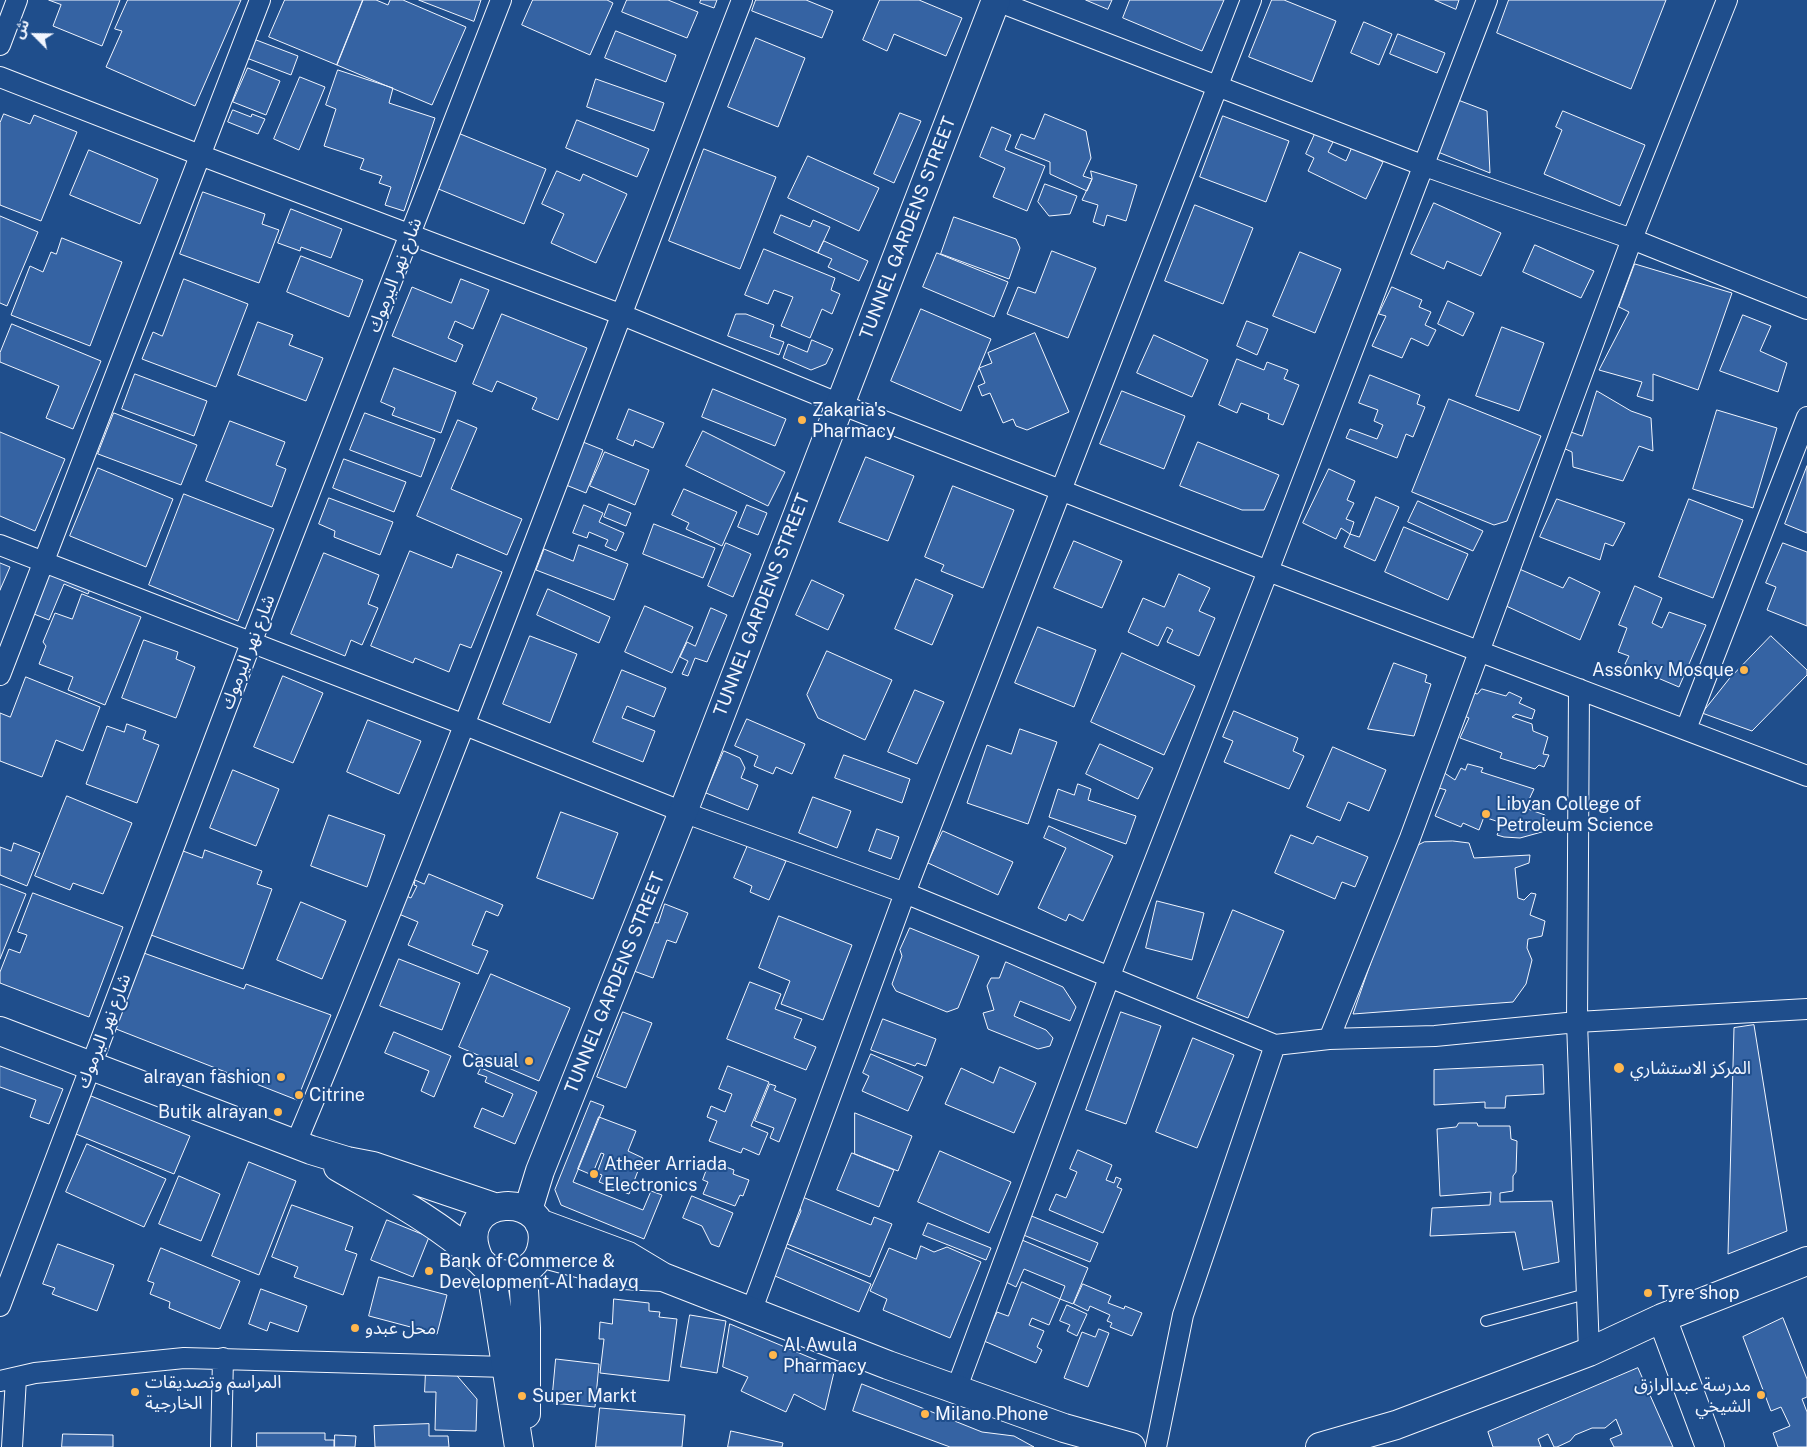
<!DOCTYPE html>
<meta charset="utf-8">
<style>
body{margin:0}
#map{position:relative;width:1807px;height:1447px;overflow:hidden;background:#1f4e8c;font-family:"Public Sans","Noto Sans Arabic",sans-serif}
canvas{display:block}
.north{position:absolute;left:10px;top:10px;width:50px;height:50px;-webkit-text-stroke:4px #1f4e8c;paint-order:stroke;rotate:293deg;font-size:14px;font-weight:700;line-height:20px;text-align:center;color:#f2f6ff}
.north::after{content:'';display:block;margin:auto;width:18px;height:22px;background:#f2f6ff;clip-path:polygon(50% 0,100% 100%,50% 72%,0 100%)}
</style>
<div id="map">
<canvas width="1807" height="1447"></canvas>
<div class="north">ش</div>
</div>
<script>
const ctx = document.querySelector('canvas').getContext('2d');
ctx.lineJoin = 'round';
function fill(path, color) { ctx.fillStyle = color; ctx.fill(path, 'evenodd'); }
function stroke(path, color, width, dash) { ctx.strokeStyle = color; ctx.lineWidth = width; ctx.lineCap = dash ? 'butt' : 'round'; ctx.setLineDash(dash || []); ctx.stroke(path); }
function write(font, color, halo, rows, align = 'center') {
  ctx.font = font + ' "Public Sans","Noto Sans Arabic",sans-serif'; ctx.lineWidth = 4; ctx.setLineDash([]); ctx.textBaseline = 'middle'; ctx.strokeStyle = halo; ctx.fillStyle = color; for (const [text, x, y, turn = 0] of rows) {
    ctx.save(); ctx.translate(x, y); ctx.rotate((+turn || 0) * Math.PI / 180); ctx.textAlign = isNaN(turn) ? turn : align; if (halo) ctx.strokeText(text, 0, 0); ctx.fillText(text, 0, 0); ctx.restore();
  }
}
const building = new Path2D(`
 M49,0h71l-18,46 -49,-20 8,-21z
 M128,0h113l-46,106 -89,-39 16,-36 -7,-2z
 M285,0h78l-26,65 -68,-28z
 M363,0h13l12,5 2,-5h13l63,27 -34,78 -95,-40z
 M419,0h62l-7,21z
 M533,0h74l6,3 -23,52 -68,-30z
 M627,0h41l30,12 -11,26 -65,-26z
 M701,0h16l-3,8 -14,-5z
 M756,0h50l27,11 -11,27 -70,-27z
 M880,0h39l43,18 -16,38 -52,-22 -7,17 -24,-11z
 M1086,0h26l-4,9z
 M1130,0h94l-22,51 -79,-33z
 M1272,0h12l52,21 -24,61 -63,-25z
 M1435,0h24l-3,9z
 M1509,0h157l-35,89 -134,-56z
 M1364,22l28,12 -13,31 -28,-12z
 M616,31l60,24 -10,27 -61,-24z
 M1398,34l47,19 -8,20 -47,-19z
 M251,38l47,18 -7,19 -47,-18z
 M756,38l49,20 -27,69 -50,-20z
 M248,68l32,13 -14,34 -33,-13z
 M338,70l55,18 -4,15 46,15 -31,93 -19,-6 6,-18 -12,-4 3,-7 -22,-7 4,-10 -40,-13 12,-37 -10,-4z
 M300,77l25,10 -26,63 -25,-11z
 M596,79l68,24 -10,28 -67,-24z
 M1458,100l29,11 3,62 -52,-21z
 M233,110l18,7 1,-3 13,5 -7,15 -30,-12z
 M1563,111l82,34 -25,61 -76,-32 18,-44 -6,-3z
 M900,113l21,8 -27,62 -20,-9z
 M4,114l26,10 4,-9 43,17 -36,89 -41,-16v-82z
 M1045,114l41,17 5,27 -8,18 9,3 -5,12 -37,-17v-12l-35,-14 6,-14 13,5z
 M1223,116l66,25 -23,61 -66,-25z
 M577,120l72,29 -12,28 -71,-29z
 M992,127l19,8 -6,15 40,16 -18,45 -34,-14 12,-29 -25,-11z
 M458,133l88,36 -22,55 -88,-36z
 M1315,134l18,8 -5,10 18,9 6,-14 31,15 -17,37 -58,-28 6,-13 -8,-4z
 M704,149l72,28 -36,92 -71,-28z
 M89,150l69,29 -18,45 -70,-29z
 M808,156l71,32 -20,43 -71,-33z
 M557,171l23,10 3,-7 44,20 -31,69 -45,-20 13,-29 -22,-10z
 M1091,171l46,14 -11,36 -19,-6 -3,11 -11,-4 5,-17 -16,-5 10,-21z
 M1045,184l32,12 -7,18 -21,2 -11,-14z
 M203,192l62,22 -3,10 17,6 -20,53 -79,-29z
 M1434,203l67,30 -20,43 -34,-15 -3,8 -33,-15z
 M1195,205l58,23 -30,76 -58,-23z
 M291,209l51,20 -11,29 -30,-11 -1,4 -22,-8z
 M781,215l29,12 3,-7 17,7 -12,26 -44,-20z
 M0,216l38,16 -31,74 -7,-3z
 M954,217l62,22 4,9 -11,31 -68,-25z
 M62,238l60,24 -32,84 -79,-31 19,-49 13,6 8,-20 5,2z
 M824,241l44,20 -9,20 -31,-14 4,-8 -14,-6z
 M1535,245l59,26 -13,27 -58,-26z
 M764,249l71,29 -4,12 9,4 -8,20 -10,-5 -12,29 -29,-12 12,-29 -19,-7 -6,14 -23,-9z
 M1052,251l44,17 -28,70 -61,-24 11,-27 17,6z
 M1300,252l41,17 -26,64 -42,-17z
 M937,253l71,29 -14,35 -71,-30z
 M301,256l62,24 -14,37 -62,-25z
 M1635,264l97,29 -34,97 -45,-16v27l-16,-5 5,-14 -43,-12 30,-58 -10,-5z
 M184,279l64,25 -32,83 -74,-28 11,-27 9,4z
 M461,279l28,11 -16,39 -18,-8 -7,17 15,7 -7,17 -64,-26 20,-49 39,16z
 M1392,287l30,13 -3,7 12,5 -6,13 11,5 -8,16 -17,-8 -9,20 -30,-12 14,-30 -7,-2z
 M1448,301l26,12 -11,23 -25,-12z
 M921,309l70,30 -30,72 -70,-30z
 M502,314l85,34 -29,72 -26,-11 5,-11 -40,-17 -5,11 -19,-8z
 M736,314h10l28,11 -4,12 14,5 -5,13 -51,-19z
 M1743,315l28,11 -11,25 27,12 -9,29 -58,-21z
 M1247,321l21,8 -11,26 -20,-9z
 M258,322l35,13 -4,10 34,13 -17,43 -68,-26z
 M12,324l89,37 -28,68 -27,-11 13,-32 -59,-24v-9z
 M1502,327l42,16 -25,68 -43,-15z
 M1035,333l34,79 -42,18 -11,-4 -3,-7 -10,4 -13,-30 -8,3 -4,-10 7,-3 -6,-15 13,-5 -4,-10z
 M1154,335l54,25 -16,37 -55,-24z
 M812,340l21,9 -7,15 -15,6 -28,-12 5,-14 19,8z
 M1237,359l27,11 3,-8 21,8 -4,9 15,6 -16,40 -15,-6 1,-5 -28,-11 -4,10 -18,-8z
 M394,368l62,24 -15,41 -49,-18 3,-7 -14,-6z
 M135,374l72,27 -13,35 -72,-27z
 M1370,375l50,20 -3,9 8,3 -12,30 -7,-3 -9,24 -51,-20 4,-9 27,10 6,-14 -9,-4 4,-11 -19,-7z
 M713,389l73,30 -11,27 -73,-29z
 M1122,391l63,25 -21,53 -64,-25z
 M1597,391l34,20 20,7 2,33 -14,-5 -16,35 -50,-14 -1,-15 -11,-5 7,-16 14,5z
 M1449,399l92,37 -34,85 -13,4 -82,-33z
 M629,409l35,14 -11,25 -18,-8 -2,6 -16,-7z
 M1717,410l60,18 -24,80 -60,-19z
 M114,413l83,32 -16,40 -83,-31z
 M365,413l70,26 -14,38 -71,-27z
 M458,420l19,8 -26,61 71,30 -15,36 -90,-39z
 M230,421l55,21 -9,23 10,4 -14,38 -66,-26z
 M703,431l82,41 -17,34 -82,-40z
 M0,432l65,27 -30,72 -35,-15z
 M578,440l25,10 -17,43 -25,-10z
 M1198,442l81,33 -15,35h-22l-62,-24z
 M605,452l44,18 -14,35 -45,-19z
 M866,457l48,19 -26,65 -49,-19z
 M344,459l62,23 -12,30 -61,-24z
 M1807,466v67l-22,-9z
 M98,468l75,31 -27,68 -76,-31z
 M1329,469l26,12 -8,19 7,3 -8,16 8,3 -4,12 -9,-6 -5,11 -33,-16z
 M953,486l61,24 -31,78 -42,-17 3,-6 -19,-8z
 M684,489l53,23 -15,34 -36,-17 3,-6 -17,-8z
 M184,494l90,35 -36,92 -89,-36z
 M1376,497l23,10 -24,54 -31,-14 6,-13 9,3z
 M329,498l64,24 -13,33 -46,-18 1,-6 -16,-7z
 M1557,499l68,24 -12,23 -8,-3 -5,17 -60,-23z
 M1689,499l54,21 -30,78 -54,-21z
 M1418,501l65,30 -10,20 -65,-29z
 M609,504l22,9 -5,13 -22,-9z
 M584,505l19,8 -4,9 25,11 -8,18 -11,-5 3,-6 -19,-8 -2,6 -14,-5z
 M747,505l20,8 -9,22 -20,-8z
 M654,524l61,24 -12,30 -60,-24z
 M1404,527l64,27 -20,46 -63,-28z
 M1074,541l48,20 -20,47 -48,-20z
 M726,543l25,11 -18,43 -25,-11z
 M1783,543l24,9v74l-40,-16 9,-23 -10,-4z
 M579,545l49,19 -14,36 -78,-30 8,-21 29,12z
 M410,551l42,17 5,-14 45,18 -31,76 -11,-4 -11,28 -34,-14 -2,5 -42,-17z
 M324,553l55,22 -11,29 10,4 -16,37 -11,-5 -6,16 -54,-22z
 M0,563l10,4 -10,23z
 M1517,568l46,20 6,-11 31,15 -20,48 -76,-35z
 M47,569l44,18 -3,7 -24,-10 -15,36 -20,-8z
 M1179,574l31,14 -11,23 16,7 -16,38 -32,-14 6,-12 -6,-3 -9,19 -30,-14 15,-34 21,9z
 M916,579l37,16 -21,50 -37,-16z
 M812,580l32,15 -16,35 -32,-15z
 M1635,586l27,12 -10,25 10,5 7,-16 37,13 -27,62 -54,-23 4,-8 -11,-4 9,-24 -8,-3z
 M548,589l62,28 -11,26 -62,-28z
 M82,594l59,23 -36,88 -37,-15 5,-13 -34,-13 7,-18 -3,-4 12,-29 17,6z
 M645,606l48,21 -21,46 -47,-21z
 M711,608l16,7 -20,47 -12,-4 -7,18 -6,-2 6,-13 -8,-4 7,-15 8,4z
 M1038,627l58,23 -22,57 -59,-24z
 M530,636l47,18 -27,69 -47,-19z
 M1771,636l36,34v5l-55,56 -50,-18 27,-34z
 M144,640l34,12 -2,7 19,8 -19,51 -54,-20z
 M827,651l65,29 -27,60 -47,-22 -11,-23z
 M1122,653l73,33 -31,69 -73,-33z
 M1394,663l33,12 -2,7 6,2 -17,52 -46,-7z
 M622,670l44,18 -12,29 -27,-11 -5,12 33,13 -12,31 -50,-20z
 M283,676l40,17 -30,70 -39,-16z
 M26,677l74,30 -17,44 -27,-11 -14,37 -42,-16v-48l10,4z
 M1482,689l24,7 3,-4 13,6 -3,5 16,7 -3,9 -16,-5 -4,3 20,7 1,7 15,6 -5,17 6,1 -5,12 -5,-2 -4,4 -35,-11 2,-5 -42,-15 9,-20 -7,-3 9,-23 6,2z
 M915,690l29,12 -27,62 -29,-12z
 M1234,711l64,27 -5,13 11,5 -15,33 -65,-27 9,-21 -10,-4z
 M747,719l58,25 -13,30 -16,-7 -3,7 -19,-8 4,-10 -23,-10z
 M368,720l53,21 -22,53 -52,-22z
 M127,724l19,7 -3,8 16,6 -22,58 -51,-19 21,-58 17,6z
 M1020,729l37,13 -29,82 -61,-21 20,-58 24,9z
 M1100,744l53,24 -15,31 -52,-25z
 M1333,747l53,23 -17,41 -21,-9 -8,19 -33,-14z
 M724,751l16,7 5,10 -4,10 17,7 -10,25 -42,-17z
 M844,755l66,24 -8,24 -67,-25z
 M1468,764l15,4 -2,4 53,17 -9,19 20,7 -1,4 9,3 -4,8 -29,8 -16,-1 -7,-2 5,-12 -18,-6 -5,13 -16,-7 -2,4 -26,-11 11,-26 -7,-2 -1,-9 5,-7 12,8 6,-12 4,2z
 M233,770l46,19 -23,57 -46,-18z
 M1078,784l13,5 -3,11 48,16 -10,28 -77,-27 9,-28 16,6z
 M67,796l65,27 -29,71 -30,-11 -3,7 -35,-14z
 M813,797l38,14 -14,37 -38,-15z
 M561,812l57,21 -25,66 -56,-21z
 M329,815l56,20 -18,52 -56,-21z
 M1049,826l64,30 -30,65 -14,-7 -3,7 -28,-13 28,-60 -22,-10z
 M877,829l22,8 -8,22 -22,-8z
 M943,831l70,31 -15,33 -70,-32z
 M1291,835l22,9 4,-8 51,21 -13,30 -13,-5 -7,17 -60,-26z
 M1453,841l16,2 5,15 56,-3 -1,8 -14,5 3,30 6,2 7,-7 5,1 -6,21 15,6 -3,15 -14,3 -1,9 5,12 -6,24 -13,18 -160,12 57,-165 14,-7z
 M14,843l26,10 -13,33 -27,-11v-28l11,4z
 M748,845l38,16 -17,39 -19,-8 2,-6 -18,-8z
 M205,850l57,21 -5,13 15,5 -29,80 -92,-34 32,-84 19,7z
 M429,874l74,31 -5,11 -12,-5 -14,34 16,6 -10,23 -70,-29 10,-23 -24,-10 8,-18 9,4 6,-12 -3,-1 1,-5 9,4z
 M0,884l26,10 -26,65z
 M33,893l90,34 -34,90 -89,-34v-11l9,-23 11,4 7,-18 -9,-3z
 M1157,901l47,12 -12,47 -46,-12z
 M301,902l45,19 -24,58 -45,-19z
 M665,904l23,9 -12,30 -9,-3 -14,38 -19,-7 19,-49 5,1z
 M1233,910l51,21 -36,87 -51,-20z
 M779,916l73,29 -29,75 -42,-16 9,-23 -31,-13z
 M910,928l69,28 -21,52 -11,4 -51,-21 -4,-7 10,-28 -2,-6z
 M141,952l103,37 2,-5 85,31 -34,85 -186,-73z
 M399,959l61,24 -18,47 -62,-24z
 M1006,962l57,25 13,20 -6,14 -50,-20 -6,15 32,14 7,8 -3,8 -12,3 -50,-20 -5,-16 11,-3 -7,-24 4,-8h8z
 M491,974l79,34 -31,73 -80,-34z
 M750,982l31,12 -6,15 27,10 -8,19 22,9 -10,23 -79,-31z
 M623,1012l29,11 -26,65 -29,-11z
 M1121,1012l40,14 -35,98 -40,-14z
 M883,1019l53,20 -10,27 -9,-3 -2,3 -44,-16z
 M1754,1025l33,206 -59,23 6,-226z
 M394,1032l57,24 -17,41 -13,-6 8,-20 -44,-18z
 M1193,1038l41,17 -37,93 -41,-16z
 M871,1054l52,23 -15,34 -46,-20 7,-15 -6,-3z
 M1543,1065l1,29 -38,2 -1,12h-20v-6l-51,3v-35z
 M0,1066l63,23 -14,35 -19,-7 6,-17 -36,-13z
 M728,1066l41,16 -18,44 17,7 -9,22 -16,-7 -2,5 -32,-12 8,-20 -10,-4 4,-11 14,6 7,-18 -13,-5z
 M1000,1067l36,16 -22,50 -69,-29 16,-36 32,15z
 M481,1068l56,24 -22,52 -41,-17 8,-19 21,9 10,-23 -28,-12 2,-5 -9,-3z
 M770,1084l6,2 -2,4 22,9 -17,43 -9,-4 4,-10 -19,-7z
 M91,1096l99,40 -16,38 -98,-40z
 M591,1101l13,5 -31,76 70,28 8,-19 11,4 -18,44 -83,-34 -6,-15z
 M855,1113l57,23 -14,35 -43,-17z
 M599,1117l37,14 -8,20 15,7 -14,36 -30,-12 3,-7 -5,-2 7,-19 -3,-1 -9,22 -14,-6z
 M1459,1123h18l1,3h32l1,13 6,2 -1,31 -3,4v15l-13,2v9l52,-1 7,61 -36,8 -8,-38 -85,4 2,-28 58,-3 1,-13 -51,4 -3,-67 19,-2z
 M87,1144l79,35 -22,48 -78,-35z
 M1078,1150l34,15 -6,15 8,3 2,-6 5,2 -4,8 5,2 -19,44 -54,-23 7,-16 10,4 11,-26 -7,-3z
 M940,1151l71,31 -22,51 -71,-31z
 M852,1153l42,17 -15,37 -42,-17z
 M710,1161l24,9 -1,4 16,6 -6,16 -3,-1 -5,11 -32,-12 5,-12 -5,-2z
 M249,1162l47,19 -37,94 -47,-19z
 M179,1176l41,18 -19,47 -42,-17z
 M692,1196l41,17 -14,34 -8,-3 -9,-18 -19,-8z
 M800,1196l71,29 3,-8 18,7 -22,53 -83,-33 14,-33 -3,-10z
 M292,1205l61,22 -8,23 12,4 -14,41 -49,-18 4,-10 -26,-10z
 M1029,1215l69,28 -8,19 -69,-28z
 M387,1220l42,17 -16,40 -42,-17z
 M928,1223l63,25 -5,12 -63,-25z
 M1022,1240l66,28 -15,36 -13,-5 5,-13 -41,-17 -8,18 -12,-6z
 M58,1244l56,21 -17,46 -45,-17 3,-6 -12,-4z
 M780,1245l91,39 -12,28 -91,-39z
 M921,1246l13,6 13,-5 34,15 -31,76 -67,-28 4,-11 -17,-8 19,-43 27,11z
 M161,1248l79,33 -20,48 -51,-21 1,-6 -20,-8 4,-11 -6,-2z
 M379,1277l68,18 -10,39 -68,-18z
 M1022,1282l38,17 -11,26 -17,-7 -3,7 15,6 -7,16 5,3 -6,13 -52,-22 13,-29 11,4z
 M1083,1284l28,12 -3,7 16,6 1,-3 17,7 -10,23 -22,-9 2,-4 -5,-2 3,-6 -20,-9 -2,5 -14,-7z
 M261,1289l46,17 -9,26 -28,-10 -3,9 -18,-7z
 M614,1299l35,4v8l11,1 -1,5 18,2 -8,62 -69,-8 4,-34h-5l1,-17 12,2z
 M1067,1305l20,9 -10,22 -10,-5 3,-6 -10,-4z
 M690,1315l36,6 -9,52 -36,-6z
 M1783,1318l24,61v18l-5,2 5,13v35h-29l-5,-14 17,-7 -9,-19 -10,4 -28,-74z
 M730,1324l105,44 -10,42 -31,-16 -8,18 -45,-21 7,-14 -25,-10z
 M1099,1329l10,4 -21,54 -24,-9 18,-46 13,5z
 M556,1359l43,5 -4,43 -43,-4z
 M1638,1368l35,79h-59l-4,-8 12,-5 -6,-15 -11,9h-13l-17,7 -5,6 -13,6h-3l-6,-13 -10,5 3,8h-48l-5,-15z
 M426,1370h26l25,29 -1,32 -41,-1 1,-38h-11z
 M862,1384l120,48 32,4 20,11h-84l-97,-36z
 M600,1408l85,7 -3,32h-86z
 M429,1424v12h19l1,11h-74l-1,-21z
 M731,1431l52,12 -1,4h-54z
 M257,1433h68v7h9v7h-77z
 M63,1434l50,1v12h-51z
 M335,1435l21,1 -1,11h-20z`);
fill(building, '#3563a3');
stroke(building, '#f2f6ff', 1);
const lane = new Path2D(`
 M1486,1321l100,-27`);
const street = new Path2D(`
 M994,0l428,165 210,74 175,70
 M0,45l17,-45
 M0,77l200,78 420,159 220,90 428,167 539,205
 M0,545l465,180 218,87 222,81 370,152 54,-6 106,-3 142,-14 230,-13
 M0,675l260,-675
 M1579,689l-2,333 12,330
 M1686,729l121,-312
 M1329,1039l81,-201 222,-599 95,-239
 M296,1143c158,-377 298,-761 446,-1143
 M0,1306l251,-663 250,-643
 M751,1312l154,-419 346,-893
 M0,1381l35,-8 149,-15 322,9
 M956,1390l153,-412 159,-407 219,-571
 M12,1447l4,-69
 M221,1447l2,-89
 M1156,1447l27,-132 92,-270`);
const secondary = new Path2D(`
 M0,1031l311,119 36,11 26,5 121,41
 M338,1167c48,28 98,54 140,92 5,4 8,9 14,12 19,9 44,-1 49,-21 17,-62 -93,-58 -62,9
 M528,1210l12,-39 143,-359 313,-812
 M539,1223l89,33 35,21 225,88 176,63 67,19
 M540,1253l83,22 39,2
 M491,1271l28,176
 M523,1271l3,57v86
 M1662,1318l48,129
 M1320,1447l76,-22 193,-73 73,-34 145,-57`);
stroke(lane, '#f2f6ff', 12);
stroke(street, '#f2f6ff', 22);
stroke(secondary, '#f2f6ff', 30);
stroke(lane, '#1f4e8c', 10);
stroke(street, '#1f4e8c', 20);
stroke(secondary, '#1f4e8c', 28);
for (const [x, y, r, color] of [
 [802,420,5,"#ffb74d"],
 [1744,670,5,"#ffb74d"],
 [1486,814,5,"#ffb74d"],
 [529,1061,5,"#ffb74d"],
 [1619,1068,6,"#ffb74d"],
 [281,1077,5,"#ffb74d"],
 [299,1095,5,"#ffb74d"],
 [278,1112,5,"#ffb74d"],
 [594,1174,5,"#ffb74d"],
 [429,1271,5,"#ffb74d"],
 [1648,1293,5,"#ffb74d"],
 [355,1328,5,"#ffb74d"],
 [773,1355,5,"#ffb74d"],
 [135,1392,5,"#ffb74d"],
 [1761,1395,5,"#ffb74d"],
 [522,1396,5,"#ffb74d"],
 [925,1414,5,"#ffb74d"]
]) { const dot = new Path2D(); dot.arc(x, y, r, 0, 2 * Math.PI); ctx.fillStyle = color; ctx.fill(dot); stroke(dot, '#1f4e8c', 2); }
write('18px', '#f2f6ff', '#1f4e8c', [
 ["TUNNEL GARDENS STREET",908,228,-69],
 ["شارع نهر اليرموك",395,275,-69],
 ["TUNNEL GARDENS STREET",762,605,-69],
 ["شارع نهر اليرموك",248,652,-69],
 ["TUNNEL GARDENS STREET",615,983,-68],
 ["شارع نهر اليرموك",104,1031,-69]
]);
write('18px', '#f2f6ff', '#1f4e8c', [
 ["Zakaria's",812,410],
 ["Pharmacy",812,431],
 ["Assonky Mosque",1734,670,"right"],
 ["Libyan College of",1496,804],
 ["Petroleum Science",1496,825],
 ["Casual",519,1061,"right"],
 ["المركز الاستشاري",1630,1068],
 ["alrayan fashion",271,1077,"right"],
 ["Citrine",309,1095],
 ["Butik alrayan",268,1112,"right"],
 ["Atheer Arriada",604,1164],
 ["Electronics",604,1185],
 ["Bank of Commerce &",439,1261],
 ["Development-Al hadayq",439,1282],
 ["Tyre shop",1658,1293],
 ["محل عبدو",365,1328],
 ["Al Awula",783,1345],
 ["Pharmacy",783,1366],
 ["المراسم وتصديقات",145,1382],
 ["الخارجية",145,1403],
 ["مدرسة عبدالرازق",1751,1385,"right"],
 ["الشيخي",1751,1406,"right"],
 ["Super Markt",532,1396],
 ["Milano Phone",935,1414]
], 'left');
</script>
